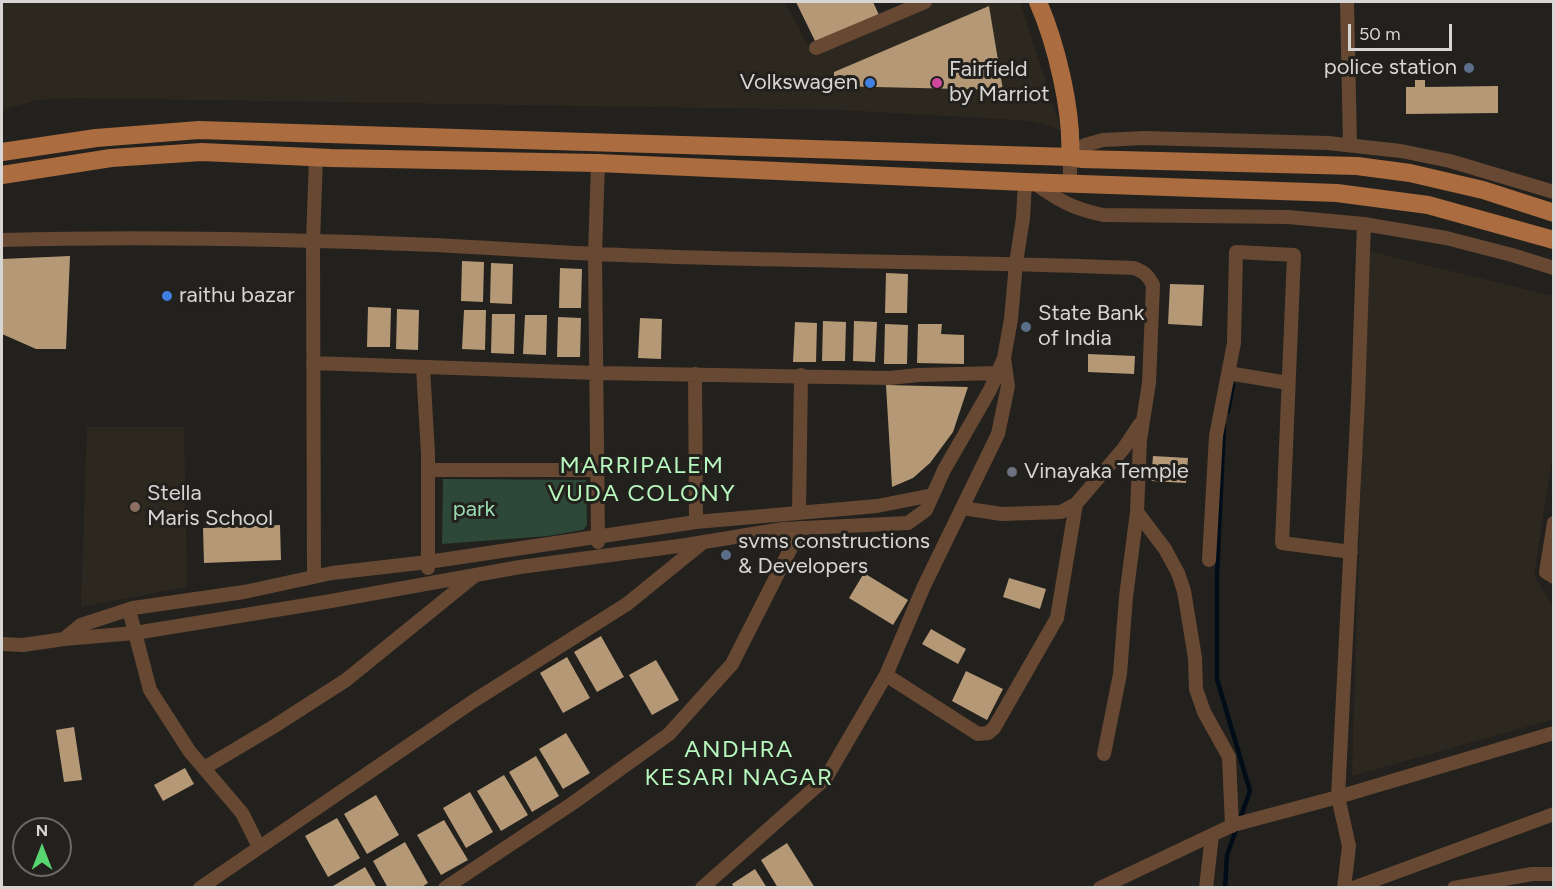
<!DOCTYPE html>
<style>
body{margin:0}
#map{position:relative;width:1555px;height:889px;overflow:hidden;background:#23211d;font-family:Figtree,sans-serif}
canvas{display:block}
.frame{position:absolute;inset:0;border:3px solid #d8d6d4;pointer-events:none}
.north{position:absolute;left:12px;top:817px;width:60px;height:60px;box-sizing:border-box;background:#23211d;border:2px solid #6b6966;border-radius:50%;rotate:0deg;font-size:16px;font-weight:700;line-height:24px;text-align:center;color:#d8d6d4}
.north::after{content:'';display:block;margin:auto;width:21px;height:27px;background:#57d570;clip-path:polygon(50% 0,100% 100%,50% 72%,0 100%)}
.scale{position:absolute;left:1348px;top:24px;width:104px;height:27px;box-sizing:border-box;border:3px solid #d8d6d4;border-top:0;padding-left:8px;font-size:18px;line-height:21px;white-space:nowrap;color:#d8d6d4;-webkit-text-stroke:4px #23211d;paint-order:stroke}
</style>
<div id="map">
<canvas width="1555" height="889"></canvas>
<div class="frame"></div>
<div class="north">N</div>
<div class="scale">50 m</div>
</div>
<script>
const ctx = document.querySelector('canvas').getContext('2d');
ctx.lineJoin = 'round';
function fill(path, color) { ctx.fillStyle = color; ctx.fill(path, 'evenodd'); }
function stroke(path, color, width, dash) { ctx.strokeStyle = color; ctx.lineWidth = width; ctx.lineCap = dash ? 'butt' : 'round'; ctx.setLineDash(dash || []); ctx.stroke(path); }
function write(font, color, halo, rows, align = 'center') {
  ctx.font = font + ' Figtree,sans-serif'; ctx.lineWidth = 6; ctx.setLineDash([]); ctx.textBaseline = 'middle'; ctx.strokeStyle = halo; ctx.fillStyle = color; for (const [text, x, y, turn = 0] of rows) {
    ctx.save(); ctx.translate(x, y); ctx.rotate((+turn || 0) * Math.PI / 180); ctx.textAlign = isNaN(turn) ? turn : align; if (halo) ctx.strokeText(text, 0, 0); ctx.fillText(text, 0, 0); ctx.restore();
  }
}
fill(new Path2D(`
 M2,2h783l28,54 122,-54h85l41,128 -29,-9 -190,-11 -766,-12 -39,2 -35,10z
 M1368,251l185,45v156l-19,123 19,33 1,111 -202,57z
 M87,427h97l3,160 -106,20z`), '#2d281f');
fill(new Path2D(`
 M443,479l143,1 1,45 -4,5 -35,6 -106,8z`), '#2d4837');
stroke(new Path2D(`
 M1228,411l5,-26
 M1224,425l-7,150v104l33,112 -23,64 -2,33`), '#000d18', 4.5);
fill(new Path2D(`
 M796,2h77l6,13 -62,30z
 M989,6l14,84 -169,-4v-14z
 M1415,80h10v7l73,-1v27l-92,1v-27h9z
 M70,256l-4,93h-30l-34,-15v-75z
 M462,261l22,1 -1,40 -22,-1z
 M491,263l22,1 -1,40 -22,-1z
 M560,268l22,1 -1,39h-22z
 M886,273l22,1 -1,39h-22z
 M1170,284l34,1 -2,41 -34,-2z
 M368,307l23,1 -1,39h-23z
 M397,309l22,1 -1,40 -22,-1z
 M464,310h22l-1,40 -23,-1z
 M492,314h23l-1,40 -23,-1z
 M525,315h22l-1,40 -23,-1z
 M558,317l23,1 -1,39h-23z
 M640,318l22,1 -1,40 -23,-1z
 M823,321l23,1 -1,39h-23z
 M854,321l23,1 -2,40 -22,-1z
 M795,322l22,1 -1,39h-23z
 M885,324l23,1 -1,39h-23z
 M918,324h24l-1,10 23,1v29l-47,-1z
 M1088,354l47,2 -1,18 -46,-2z
 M886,385l82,2 -15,45 -23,31 -17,15 -21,9z
 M1153,456l35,2 -2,25 -35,-2z
 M280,525l1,35 -77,3 -1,-35z
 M864,573l44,27 -15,25 -44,-27z
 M1009,578l37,11 -6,20 -37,-12z
 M931,629l35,20 -8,15 -36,-20z
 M601,636l23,41 -27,15 -23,-40z
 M567,657l23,41 -27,15 -23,-40z
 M656,660l23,40 -27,15 -23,-40z
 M966,671l37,18 -16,31 -35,-19z
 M74,727l8,53 -18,2 -8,-52z
 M566,733l24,40 -27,16 -24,-40z
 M536,756l23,40 -27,16 -23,-40z
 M185,768l9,16 -31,17 -9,-16z
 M504,775l24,40 -27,16 -24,-40z
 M470,792l23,40 -27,16 -23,-40z
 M376,795l23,40 -32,19 -23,-40z
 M337,818l23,40 -32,19 -23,-41z
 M444,820l24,40 -27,15 -24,-40z
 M405,842l23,41 -8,5h-32l-15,-27z
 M787,843l28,45h-37l-17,-28z
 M365,867l12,21h-43l-1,-2z
 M755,869l12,19h-33l-2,-4z`), '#b59977');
stroke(new Path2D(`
 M1347,2l3,142
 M816,48l109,-46
 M598,163l-3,91 3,288
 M1033,182c24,18 41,27 70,33l185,2 76,7 82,14 66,17 42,13
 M1070,183v-26l15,-12 18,-5 41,-2 184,5 73,8 49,10 104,31
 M2,240c143,-4 288,-1 432,5 63,3 125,8 188,10 170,7 341,6 512,13 10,4 14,7 19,17l-4,98 -9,57 -3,72 28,37 13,24 6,18 11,67 1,31 8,23 25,45 3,69
 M313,363l283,10 294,5 28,-3 79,-2
 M423,367l5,87v114
 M1228,373l60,10
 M695,374l1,148
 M428,470h169
 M962,508l40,6 59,-2 15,-8 48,-56 16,-24
 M799,513l2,-138
 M1554,523l-8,49 8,5
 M1209,560l7,-124 18,-93 2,-91 58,3 -12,288 69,9
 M314,577l-1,-335 3,-85
 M129,610l21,80 40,62 52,61 17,34
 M64,639l17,-14 52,-17 111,-16 88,-19 96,-11 268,-40 181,-16 56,-11
 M2,644l21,1 41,-6 71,-6 196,-32 189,-34 166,-22 97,-16 125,-6 18,-13 18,-40 46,-80 14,-32 7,-39 5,-56 7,-45 2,-36
 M886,675l92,59 10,-1 6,-5 63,-110 19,-114
 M1104,754l16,-80 6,-77 11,-85
 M204,768l69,-41 73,-47 127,-103
 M200,888l275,-188 152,-96 74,-60
 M445,888l128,-85 96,-69 63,-70 69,-136
 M702,888l124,-110 60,-103 38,-89 74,-152 10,-48 -4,-28
 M1100,888l133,-63 105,-28 216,-64
 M1206,888l6,-53
 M1344,888l5,-42 -11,-49 20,-398 6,-175
 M1353,888l201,-74
 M1454,888l78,-14h22`), '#674833', 14);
stroke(new Path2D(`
 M1038,2c18,41 35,110 32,155
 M2,152l94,-14 103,-8 871,27 11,2 276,7 53,7 73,17 71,23
 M2,175l109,-17 91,-6 129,6 267,5 427,19 312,11 91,12 126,35`), '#ab6d40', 18);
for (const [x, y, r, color] of [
 [1469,68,6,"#5c6f8a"],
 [870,83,6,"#3f7fe0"],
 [937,83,6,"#d1479c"],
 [167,296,6,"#3f7fe0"],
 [1026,327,6,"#5c6f8a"],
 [1012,472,6,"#6b7280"],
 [135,507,6,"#8d6e63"],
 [726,555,6,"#5c6f8a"]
]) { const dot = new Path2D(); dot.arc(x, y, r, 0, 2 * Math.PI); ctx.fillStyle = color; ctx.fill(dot); stroke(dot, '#23211d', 2); }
write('22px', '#d8d6d4', '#23211d', [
 ["police station",1457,68,"right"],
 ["Fairfield",949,70],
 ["by Marriot",949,95],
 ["Volkswagen",858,83,"right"],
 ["raithu bazar",179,296],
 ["State Bank",1038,314],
 ["of India",1038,339],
 ["Vinayaka Temple",1024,472],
 ["Stella",147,494],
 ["Maris School",147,519],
 ["svms constructions",738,542],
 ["& Developers",738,567]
], 'left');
write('22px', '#9bdbb2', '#23211d', [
 ["park",474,510]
]);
ctx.letterSpacing = '1.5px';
write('24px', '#b7f7be', '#23211d', [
 ["MARRIPALEM",642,466],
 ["VUDA COLONY",642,494],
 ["ANDHRA",739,750],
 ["KESARI NAGAR",739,778]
]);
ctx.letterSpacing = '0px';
</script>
